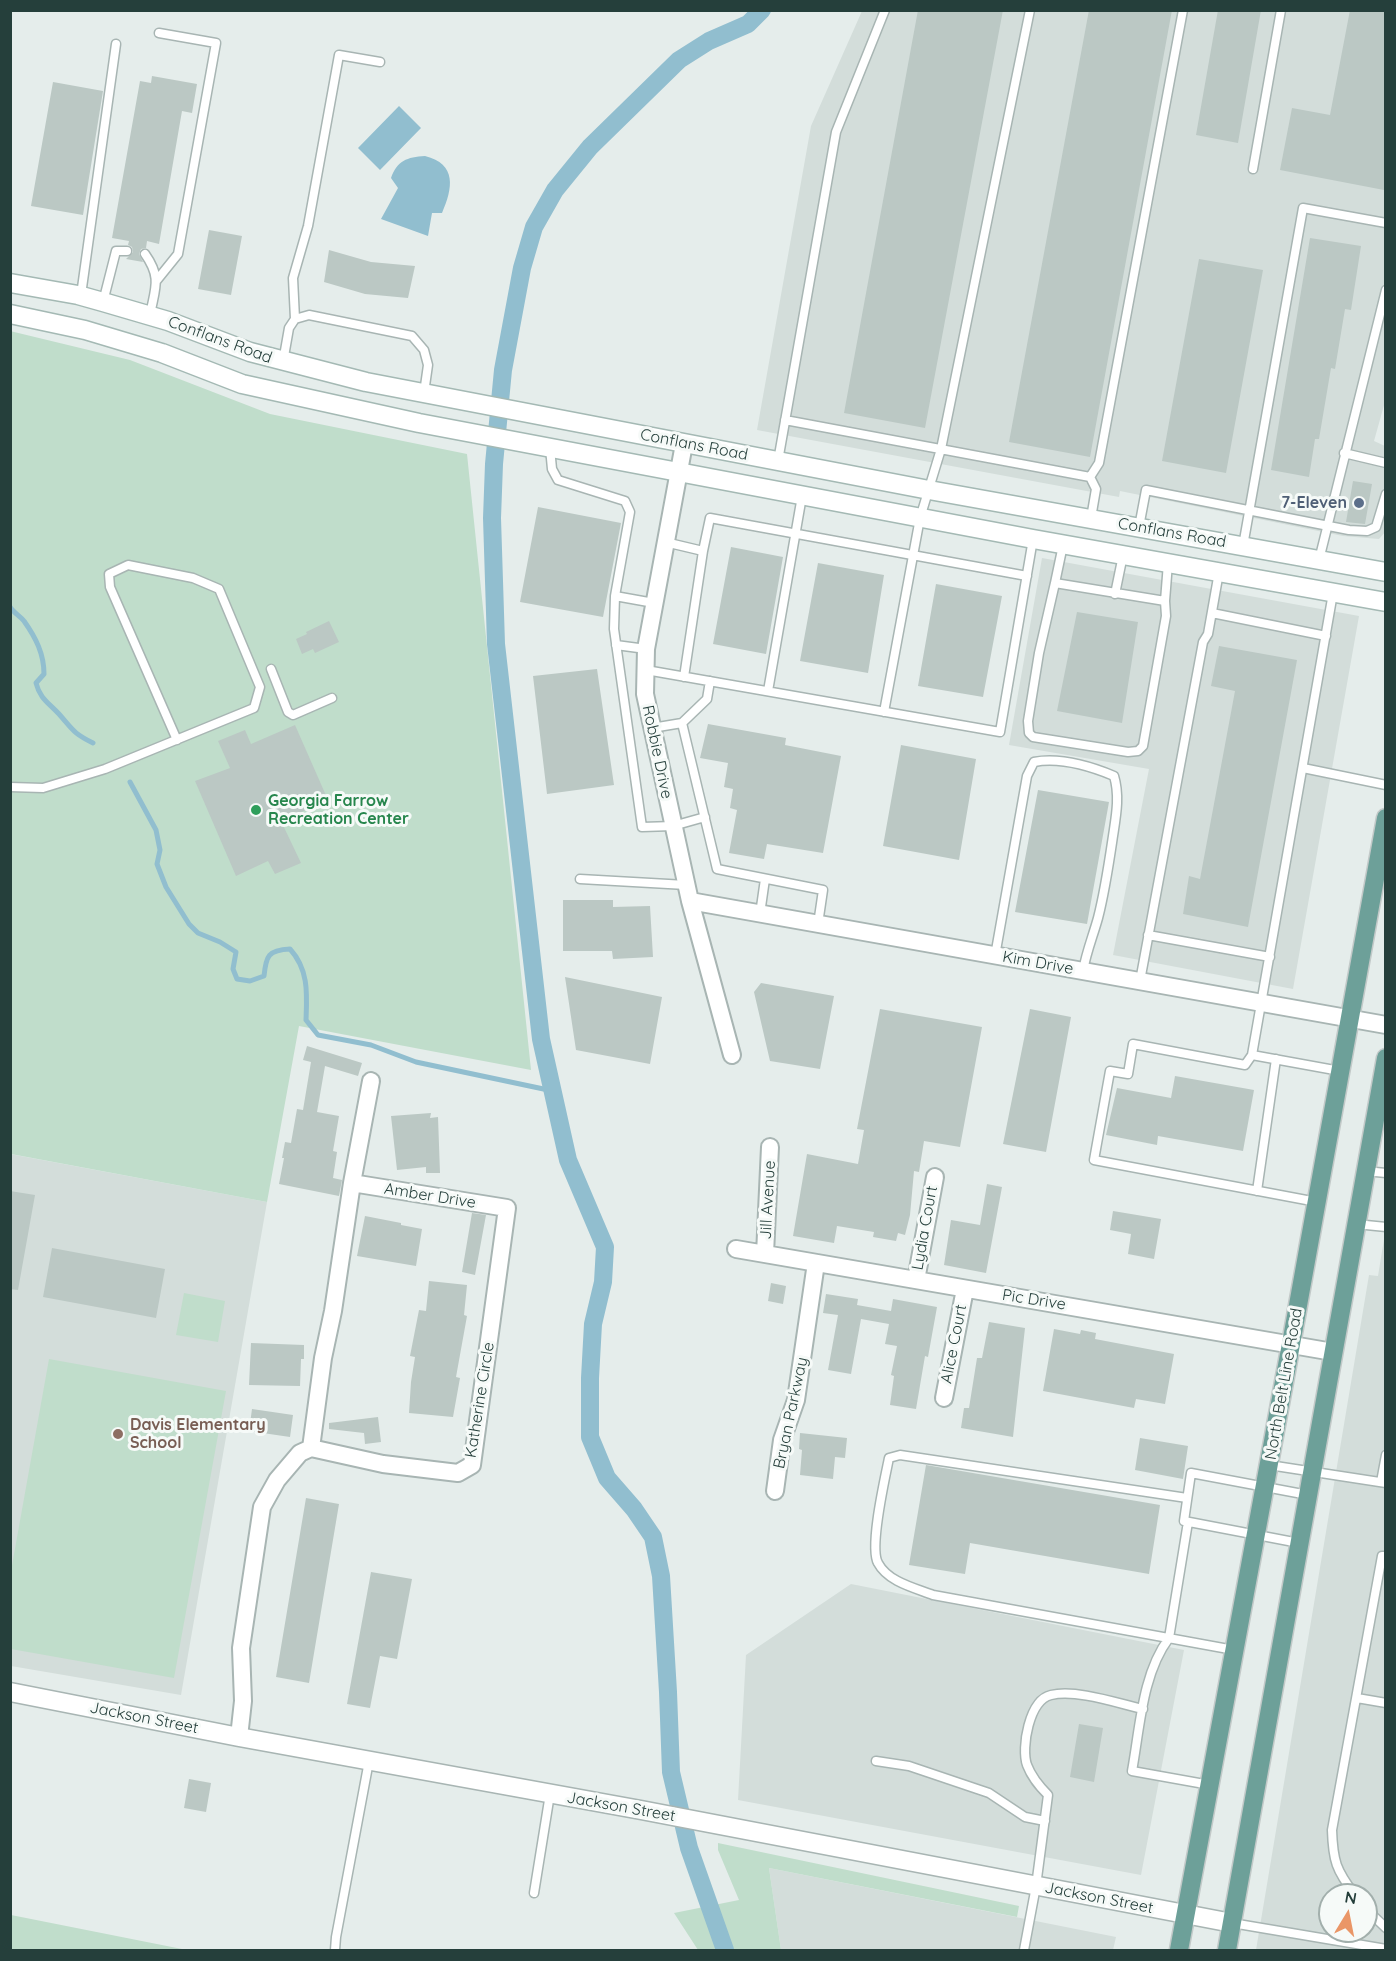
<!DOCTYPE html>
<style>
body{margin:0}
#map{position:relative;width:1396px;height:1961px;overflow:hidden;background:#e5edeb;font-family:Quicksand,sans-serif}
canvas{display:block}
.frame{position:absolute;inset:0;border:12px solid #253f3b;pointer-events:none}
.north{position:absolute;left:1318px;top:1883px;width:60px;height:60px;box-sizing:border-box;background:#f6faf8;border:2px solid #a2afac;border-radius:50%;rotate:10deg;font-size:16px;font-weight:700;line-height:24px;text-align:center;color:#253f3b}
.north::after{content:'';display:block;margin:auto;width:21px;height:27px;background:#ea9667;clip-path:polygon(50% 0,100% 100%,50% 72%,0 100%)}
</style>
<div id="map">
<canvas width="1396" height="1961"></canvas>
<div class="frame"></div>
<div class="north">N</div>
</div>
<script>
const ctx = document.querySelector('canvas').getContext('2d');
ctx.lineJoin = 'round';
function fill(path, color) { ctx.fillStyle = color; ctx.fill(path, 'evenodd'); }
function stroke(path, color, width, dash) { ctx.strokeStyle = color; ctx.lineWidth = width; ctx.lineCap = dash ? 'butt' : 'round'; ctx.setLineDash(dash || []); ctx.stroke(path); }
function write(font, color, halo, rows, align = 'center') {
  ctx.font = font + ' Quicksand,sans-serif'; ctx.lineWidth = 6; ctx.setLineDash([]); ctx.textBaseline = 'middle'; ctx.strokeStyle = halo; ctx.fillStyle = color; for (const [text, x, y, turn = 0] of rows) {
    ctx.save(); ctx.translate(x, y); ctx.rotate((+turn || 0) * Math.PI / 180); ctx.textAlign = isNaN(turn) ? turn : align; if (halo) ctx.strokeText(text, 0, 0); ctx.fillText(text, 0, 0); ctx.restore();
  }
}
fill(new Path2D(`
 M862,11h523l1,387 -12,43 11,5 1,85 -7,8 -36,-3 -223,-45 -1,6 -362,-67 54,-304z
 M1042,558l317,58 -66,373 -180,-34 36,-186 -140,-24z
 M10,1154l257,48 -86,493 -170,-29z
 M1385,1233v717h-129l113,-675 9,1zM1330,1895h36v36h-36z
 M851,1584l333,66 -43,225 -403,-75 8,-145z
 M769,1868l347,69 -3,13h-332z`), '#d3ddda');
fill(new Path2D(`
 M10,331l120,29 140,54 197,40 64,616 -232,-44 -32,176 -256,-48z
 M184,1293l41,8 -7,41 -42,-7z
 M49,1359l177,32 -52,287 -163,-29v-78z
 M718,1843l301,63 -2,11 -248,-49 12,82h-83l-24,-37 65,-13 -21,-50z
 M10,1915h1l176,35h-176z`), '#c0ddcb');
fill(new Path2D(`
 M399,106l22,22 -41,42 -22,-22z
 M425,156c32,8 28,32 17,57h-10l-4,23 -47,-17 17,-31 -7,-10c6,-17 16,-21 34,-22z`), '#91becf');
stroke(new Path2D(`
 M10,607c4,6 10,9 14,14 12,17 20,33 20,53l-8,9c4,16 13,20 23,31 14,16 14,19 34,29
 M130,782l26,48 4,20 -3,14 9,23 23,37 9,9 22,9 16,10 -3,17 4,10 13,2 14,-5c2,-20 4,-26 26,-27 19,21 17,45 16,71l12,15 53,10 45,17 137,29`), '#91becf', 5);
stroke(new Path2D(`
 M725,1950l-36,-102 -18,-76 -3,-80 -7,-116 -8,-39 -19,-28 -27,-31 -17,-41v-59l3,-54 10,-42 2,-35 -37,-87 -27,-121 -45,-395 -4,-126 2,-54 9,-94 19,-102 12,-41 21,-37 35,-43 89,-87 30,-19 39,-17 14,-14`), '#91becf', 18);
fill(new Path2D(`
 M918,10h85l-78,418 -81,-15z
 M1089,10h83l-82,447 -81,-15z
 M1218,10h43l-23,133 -42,-8z
 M1350,10h36l-2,180 -104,-20 12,-62 38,7z
 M152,76l45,8 -5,29 -10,-2 -23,133 -12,-3 -1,7 -5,1 -2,5 4,8 -17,-3 7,-7 -1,-5 -4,-2 1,-4 -17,-3 28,-157 11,2z
 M53,82l50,9 -20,124 -52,-9z
 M209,230l33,6 -11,59 -33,-6z
 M1310,238l51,8 -10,64 -6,-1 -10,60 -4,-1 -12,71h-4l-6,38 -38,-7z
 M329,250l42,12 44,4 -7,32 -43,-4 -41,-12z
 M1199,259l64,11 -37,203 -64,-12z
 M1353,481l19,3 -7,40 -19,-2z
 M538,507l83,16 -18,94 -83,-15z
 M731,547l52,10 -17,97 -53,-10z
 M818,563l66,12 -16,98 -68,-12z
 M936,584l66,12 -19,101 -65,-11z
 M1077,612l61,10 -16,101 -65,-12z
 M329,621l10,21 -24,11 -2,-4 -11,5 -6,-15 11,-5 -1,-2z
 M1219,646l78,14 -49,267 -65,-13 6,-38 11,3 35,-188 -24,-5z
 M597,669l17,116 -67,9 -14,-118z
 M708,724l78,14 -1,7 56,11 -18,97 -56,-9 -3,15 -35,-6 8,-43 -7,-2 3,-19 -9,-2 4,-24 -28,-5z
 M295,725l33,75 -47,21 20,42 -26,11 -7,-13 -32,15 -41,-95 35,-13 -12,-27 27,-11 6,14z
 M901,745l75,14 -17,101 -76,-14z
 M1038,790l71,12 -22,122 -72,-12z
 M563,900h50v7l37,-1 3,51 -40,2 -1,-8h-49z
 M565,977l97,20 -12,67 -74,-14z
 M761,983l73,13 -14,73 -50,-8 -16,-69z
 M880,1009l102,18 -22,120 -36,-6 -5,31 -5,-1 -4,44 -5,20 -7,-2 -2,8 -23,-4 1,-5 -37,-6 -3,17 -41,-7 14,-82 51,10 6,-34 -7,-1z
 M1030,1009l41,8 -25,135 -43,-8z
 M307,1046l55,17 -4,13 -33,-10 -8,46 22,4 -6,35 4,1 -4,26 9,2 -3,16 -60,-12 5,-26h-2l3,-16 6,1 6,-34 6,1 8,-48 -8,-2z
 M1175,1076l79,14 -11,61 -85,-15 -1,9 -51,-10 11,-47 54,10z
 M431,1113l-1,5 8,-1 2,56h-14v-6l-29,3 -6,-54z
 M987,1184l15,3 -16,86 -42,-8 7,-45 29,5z
 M10,1191l25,4 -17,95 -8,-1z
 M1113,1211l48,8 -7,40 -26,-5 3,-20 -21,-4z
 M472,1213l14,2 -11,60 -13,-3z
 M365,1216l36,7v2l21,4 -6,37 -59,-10z
 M52,1248l113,21 -9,49 -113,-21z
 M429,1281l38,4 -3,30 3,1 -11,61 4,1 -7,39 -44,-4 2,-31 4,-25 -5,-1 9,-46 7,1z
 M771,1283l15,3 -3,18 -15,-3z
 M826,1294l32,5 -1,6 34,6 2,-12 44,8 -9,50 -3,-1 -9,53 -26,-4 4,-29 -3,-1 6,-29 -12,-2 4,-20 -28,-5 -10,55 -23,-4 10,-55 -15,-2z
 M989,1322l36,6 -12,109 -52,-9 3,-20h5l8,-50h5z
 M1054,1329l26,5 1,-4 15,3 -1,6 79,15 -9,50 -29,-5 -2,9 -91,-17z
 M251,1343l53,2v14h-3l-1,27 -51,-1z
 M252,1409l41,6 -3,22 -41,-6z
 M378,1417l3,25 -16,2 -1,-11 -35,-4v-6z
 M800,1433l47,5 -2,20 -10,-1 -2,22 -33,-4 2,-25 -3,-1z
 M1140,1438l48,8 -5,33 -48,-9z
 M926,1465l234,40 -11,69 -179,-31 -5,31 -56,-9z
 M306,1498l33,6 -30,179 -33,-6z
 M371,1572l41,7 -15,80 -17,-3 -10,52 -23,-4z
 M1079,1724l24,4 -9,54 -24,-5z
 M189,1779l22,4 -5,29 -22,-4z`), '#bbc8c4');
const service = new Path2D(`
 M1253,169l28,-159
 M145,254c17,24 10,34 5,61
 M157,280l21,-26 38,-211 -57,-10
 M81,295l35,-251
 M103,302l13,-51h11
 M295,319l-2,-41 15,-52 31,-171 41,7
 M283,362l6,-34 6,-9 14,-4 103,21 12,14 4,15 -4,28
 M785,420l305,57 9,-14 84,-453
 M550,448l2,21 6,11 67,21 5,11 -15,84 39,7
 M1344,453l42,10
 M778,461l58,-329 49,-122
 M1090,477l6,12 -5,29
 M1139,527l7,-37 203,40 18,1 9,-4 10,-33
 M665,542l38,9 7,-33 317,58
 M1063,545l-8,38 110,18
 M1243,546l60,-338 83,15
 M1319,560l67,-270
 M1055,583l-16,70 -11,68 1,12 4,4 95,15 10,-1 5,-5 23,-130 -1,-15 3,-38
 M1333,593l-81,462 88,16
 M1115,594l8,-39
 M615,596l-1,33 28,198 31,-1 32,-9
 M1212,613l114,23
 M616,645l30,4
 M271,669l17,43 5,3 39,-17
 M646,670l354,62 33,-193
 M684,677l19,-126
 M768,691l34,-195
 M884,712l36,-194 21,-69 89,-439
 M682,723l25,-24 3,-18
 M652,728l30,-5 35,146 106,21 -5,34
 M1303,768l83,17
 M10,787l33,1 62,-19 149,-61 6,-21 -41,-98 -26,-11 -65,-13 -19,9 1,13 67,153
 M580,879l106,6
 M760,914l5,-35
 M1148,935l122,22
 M995,956l32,-180 7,-14c26,-5 56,4 80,14 6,20 2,40 -1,60 -4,27 -8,55 -15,82 -5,18 -12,35 -15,53
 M1140,981l63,-339 5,-8 11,-62
 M1252,1055l-7,10 -112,-21 -5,30 -18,-3 -16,89 223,42
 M1365,1171l21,2
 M1257,1191l19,-132
 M1356,1224l30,3
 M1269,1465l117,18
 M1381,1482l5,-27
 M1187,1498l-287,-43 -11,3c-4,20 -20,89 -11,105 10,19 37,25 55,32l301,55
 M1188,1522l-19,116c-27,36 -29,90 -37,133l78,14
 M1299,1543l-115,-22 7,-48 117,22
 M1357,1698l29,5
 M876,1761l33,5 80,27 36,24 20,4
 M534,1893l16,-99
 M1355,1895c-19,-25 -22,-34 -23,-65l50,-274h4
 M1366,1909l20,19
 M1232,1923l154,26
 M335,1950l1,-13 33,-176
 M1024,1950l12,-64 12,-91c-9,-9 -16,-17 -21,-30 -6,-17 2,-65 24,-70 25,-6 66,8 92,14`);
const minor = new Path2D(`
 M684,444l-38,205 -1,45 45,207 42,154
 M690,901l696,124
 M352,1183l155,25 -35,257 -14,8 -75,-9 -72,-16 12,-90 10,-47 19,-128 19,-102
 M736,1249l597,103
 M765,1254l5,-107
 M916,1280l19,-103
 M944,1398l21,-109
 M775,1491l7,-51 14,-40 20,-137
 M239,1737l4,-36 -2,-53 21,-141 15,-27 23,-27 11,-5`);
const tertiary = new Path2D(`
 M10,1692l229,45 402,73 591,113`);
const secondary = new Path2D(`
 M10,283l68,12 25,7 65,19 82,31 116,30 563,108 457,82
 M10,314l75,16 77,23 80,31 177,39 614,116 353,63`);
const primary = new Path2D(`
 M1179,1950l112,-606 95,-526
 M1227,1950l159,-892`);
stroke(service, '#a8b5b3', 11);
stroke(minor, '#a8b5b3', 20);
stroke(tertiary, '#a8b5b3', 21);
stroke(secondary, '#a4b9b4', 21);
stroke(primary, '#c2c9c8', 21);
stroke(service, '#fff', 8);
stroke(minor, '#fff', 16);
stroke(tertiary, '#fff', 18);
stroke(secondary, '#fff', 18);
stroke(primary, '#6da099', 18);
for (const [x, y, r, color] of [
 [1359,503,6,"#5c6f8a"],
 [256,810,6,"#2e9e5b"],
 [118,1434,6,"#8d6e63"]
]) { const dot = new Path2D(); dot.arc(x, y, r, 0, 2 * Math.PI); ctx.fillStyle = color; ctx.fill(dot); stroke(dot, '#f6faf8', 2); }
write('16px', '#253f3b', '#f6faf8', [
 ["Conflans Road",220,340,20],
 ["Conflans Road",694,445,11],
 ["Conflans Road",1172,533,10],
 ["Robbie Drive",657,752,78],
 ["Kim Drive",1038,963,10],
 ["Amber Drive",430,1196,9],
 ["Jill Avenue",768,1200,-87],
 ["Lydia Court",925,1228,-80],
 ["Pic Drive",1034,1300,9],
 ["Alice Court",954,1344,-79],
 ["North Belt Line Road",1284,1384,-80],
 ["Katherine Circle",480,1400,-81],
 ["Bryan Parkway",791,1413,-78],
 ["Jackson Street",144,1718,11],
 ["Jackson Street",621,1807,10],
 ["Jackson Street",1099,1898,11]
]);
write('bold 16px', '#4e5e75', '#f6faf8', [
 ["7-Eleven",1347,503]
], 'right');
write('bold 16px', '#27864d', '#f6faf8', [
 ["Georgia Farrow",268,801],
 ["Recreation Center",268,819]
], 'left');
write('bold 16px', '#785e54', '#f6faf8', [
 ["Davis Elementary",130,1425],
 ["School",130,1443]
], 'left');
</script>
